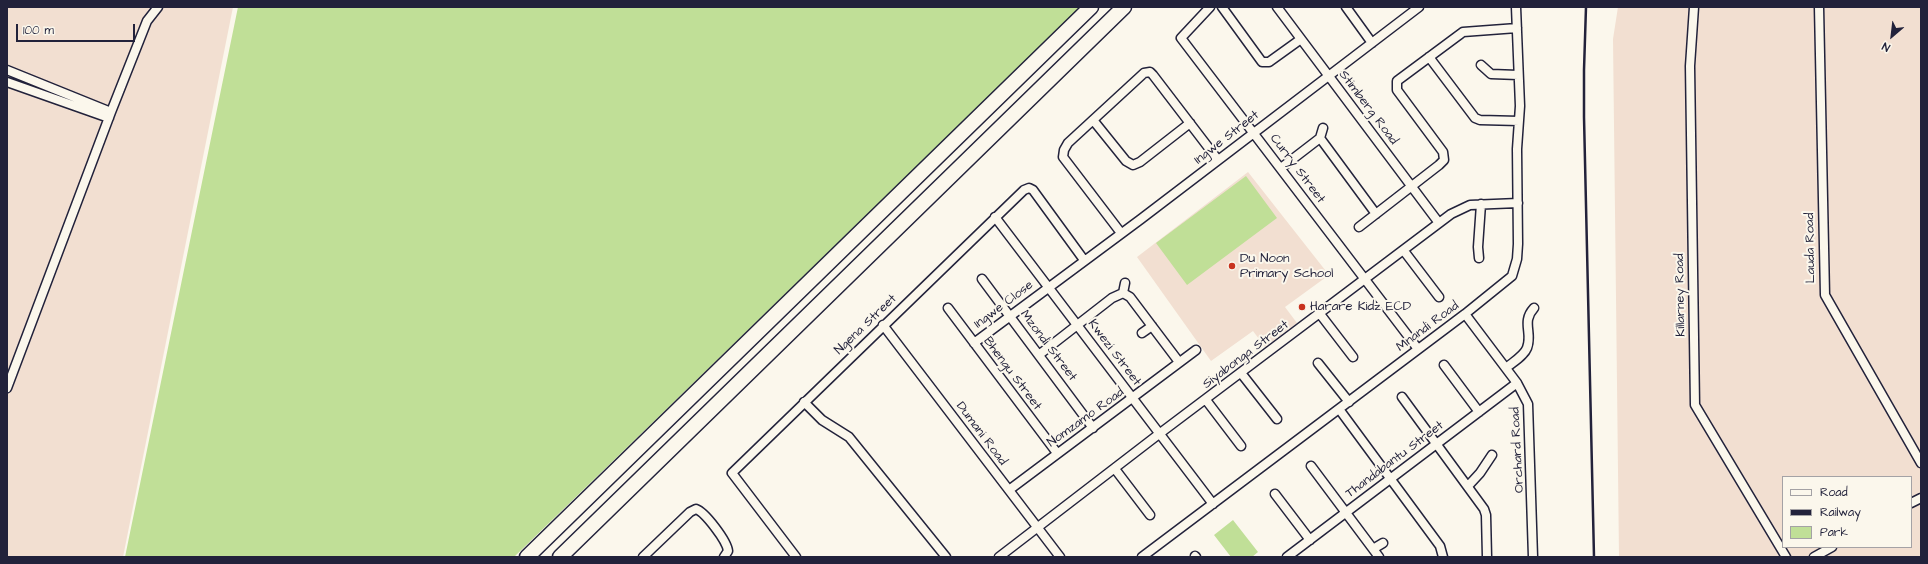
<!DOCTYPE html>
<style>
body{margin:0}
#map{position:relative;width:1928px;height:564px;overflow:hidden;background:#fbf7ec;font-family:"Architects Daughter",sans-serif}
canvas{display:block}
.frame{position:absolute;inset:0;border:8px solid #22223b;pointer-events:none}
.legend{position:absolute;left:1782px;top:476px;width:130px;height:72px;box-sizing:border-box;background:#fbf7ec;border:1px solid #a4a2a5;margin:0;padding:5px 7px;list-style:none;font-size:12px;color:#22223b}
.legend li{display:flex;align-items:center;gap:8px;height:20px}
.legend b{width:20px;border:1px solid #a4a2a5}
.north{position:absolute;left:1872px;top:16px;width:40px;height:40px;-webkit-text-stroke:3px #fbf7ec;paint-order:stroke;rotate:208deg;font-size:11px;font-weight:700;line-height:16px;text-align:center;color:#22223b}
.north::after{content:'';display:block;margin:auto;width:14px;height:18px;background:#22223b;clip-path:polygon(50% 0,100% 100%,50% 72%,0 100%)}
.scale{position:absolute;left:16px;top:24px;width:119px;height:18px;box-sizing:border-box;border:2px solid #22223b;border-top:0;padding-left:5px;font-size:12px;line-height:14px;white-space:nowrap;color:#22223b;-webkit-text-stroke:3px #fbf7ec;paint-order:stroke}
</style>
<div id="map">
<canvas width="1928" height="564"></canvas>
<div class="frame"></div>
<ul class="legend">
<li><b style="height:5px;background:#fbf7ec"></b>Road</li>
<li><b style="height:5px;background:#22223b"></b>Railway</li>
<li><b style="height:11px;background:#c0df97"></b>Park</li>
</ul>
<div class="north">N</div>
<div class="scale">100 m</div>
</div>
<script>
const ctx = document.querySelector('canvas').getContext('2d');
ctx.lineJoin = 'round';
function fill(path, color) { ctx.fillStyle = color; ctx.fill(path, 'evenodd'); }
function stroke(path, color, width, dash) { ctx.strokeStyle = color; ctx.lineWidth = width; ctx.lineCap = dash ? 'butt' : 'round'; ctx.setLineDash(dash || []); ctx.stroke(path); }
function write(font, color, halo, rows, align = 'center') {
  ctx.font = font + ' "Architects Daughter",sans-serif'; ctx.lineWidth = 4; ctx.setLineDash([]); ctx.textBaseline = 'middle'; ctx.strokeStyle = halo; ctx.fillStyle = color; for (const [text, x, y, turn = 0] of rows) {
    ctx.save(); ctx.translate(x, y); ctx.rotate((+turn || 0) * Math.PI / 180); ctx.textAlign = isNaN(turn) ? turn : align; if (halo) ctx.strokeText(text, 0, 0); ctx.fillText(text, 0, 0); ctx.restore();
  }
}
fill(new Path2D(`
 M7,7h226l-110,550h-116z
 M1618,7h303v550h-302l-6,-518zM1783,477h128v70h-128z
 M1248,172l81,103 -44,32 12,16 -32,24 -12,-16 -42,30 -74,-104z`), '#f2dfd1');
fill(new Path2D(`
 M238,7h843l-567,550h-389z
 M1246,176l31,42 -90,67 -31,-42z
 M1233,520l25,32 -6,5h-21l-17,-22z`), '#c0df97');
const minor = new Path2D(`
 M1210,7l-29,31 237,311
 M1222,7l40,55h7l32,-23
 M1277,7l162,216
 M1346,7l26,36
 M1694,7l-4,59 5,339 91,152
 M1819,7l6,288 96,168
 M1429,57l46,61 5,2 39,1
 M1481,65l10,9 27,1
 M7,70l104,42
 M7,82l102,36
 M1093,120l33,41 7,4 7,-3 50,-39
 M1320,138l3,-10
 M1281,168l39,-30 56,76
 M995,217l218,287
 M1359,227l80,-62 5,-5 -1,-8 -46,-62v-9l66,-49 54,-4
 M1121,233l-58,-76 1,-7 4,-7 76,-70 6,-1 3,3 65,85
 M1404,251l35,46
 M1479,258l-1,-11 3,-43
 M982,279l111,149
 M1123,293l2,-10
 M948,308l109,145
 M1320,314l33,43
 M1465,314l52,69 11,21 5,153
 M883,325l177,232
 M1142,333l10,-7
 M974,343l167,-124 278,-212
 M1040,354l72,-56 11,-5 7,4 49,65
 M1318,363l31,39
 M1444,365l35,47
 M1506,368c7,-6 18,-12 21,-20 6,-15 -6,-26 7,-40
 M1241,373l36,46
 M7,388l104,-276 36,-91 11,-14
 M1402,397l82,112 2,6 1,42
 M1206,400l35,46
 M804,402l18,18 27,17 97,120
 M1339,409l101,137 3,11
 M1311,466l68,91
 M1115,469l35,46
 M1468,486l12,-13 12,-18
 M1009,490l187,-140
 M1275,494l35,46
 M1911,503l10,-5
 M1373,549l10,-6
 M1195,556l1,1
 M643,557l47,-45 6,-3c9,3 31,32 32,42l-4,6
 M796,557l-64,-84 292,-283 5,-2 4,2 51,70
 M999,557l160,-123 292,-220 19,-9 48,-2
 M1142,557l323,-243 47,-38 5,-17 1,-15 -1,-95 3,-43 -4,-99
 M1287,557l230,-174
 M1814,557l18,-10`);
const motorway = new Path2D(`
 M527,557l564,-550
 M560,557l564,-550`);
stroke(minor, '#22223b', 11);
stroke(motorway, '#22223b', 17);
stroke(minor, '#fbf7ec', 8);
stroke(motorway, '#fbf7ec', 14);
stroke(new Path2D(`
 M1586,7l-2,63v47l10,440`), '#22223b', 2.5);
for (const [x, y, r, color] of [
 [1232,266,4,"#c8321e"],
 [1302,307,4,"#c8321e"]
]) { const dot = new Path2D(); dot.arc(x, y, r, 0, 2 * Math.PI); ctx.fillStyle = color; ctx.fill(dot); stroke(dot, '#fbf7ec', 1.5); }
write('13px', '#22223b', '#fbf7ec', [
 ["Stimberg Road",1368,108,53],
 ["Ingwe Street",1227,138,-38],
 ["Curry Street",1297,169,53],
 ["Lauda Road",1811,248,-91],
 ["Killarney Road",1681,295,-91],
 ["Ingwe Close",1004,305,-37],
 ["Ngena Street",866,325,-44],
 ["Mnandi Road",1428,327,-37],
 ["Mzondi Street",1048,346,53],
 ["Kwezi Street",1114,353,53],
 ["Siyabonga Street",1246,355,-37],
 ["Bhengu Street",1012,374,53],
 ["Nomzamo Road",1086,418,-36],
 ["Dumani Road",981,434,53],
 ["Orchard Road",1518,450,-93],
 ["Thandabantu Street",1395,460,-37]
]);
write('13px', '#22223b', '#fbf7ec', [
 ["Du Noon",1240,259],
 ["Primary School",1240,274],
 ["Harare Kidz ECD",1310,307]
], 'left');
</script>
